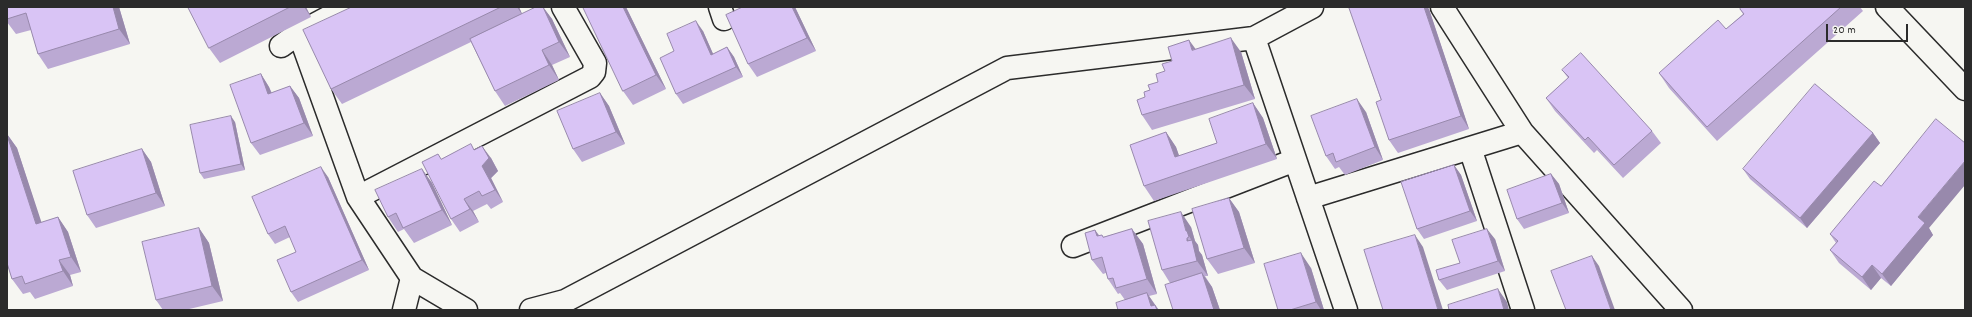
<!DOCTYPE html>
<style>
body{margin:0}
#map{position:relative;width:1972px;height:317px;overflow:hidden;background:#f6f6f2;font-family:Dekko,sans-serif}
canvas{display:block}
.frame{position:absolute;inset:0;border:8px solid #2b2b2b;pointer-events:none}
.scale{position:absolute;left:1826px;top:24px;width:82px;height:18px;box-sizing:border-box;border:2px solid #2b2b2b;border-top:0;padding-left:5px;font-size:12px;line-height:14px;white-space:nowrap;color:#2b2b2b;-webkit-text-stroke:3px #f6f6f2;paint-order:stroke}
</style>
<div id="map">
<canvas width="1972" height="317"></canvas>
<div class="frame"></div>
<div class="scale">20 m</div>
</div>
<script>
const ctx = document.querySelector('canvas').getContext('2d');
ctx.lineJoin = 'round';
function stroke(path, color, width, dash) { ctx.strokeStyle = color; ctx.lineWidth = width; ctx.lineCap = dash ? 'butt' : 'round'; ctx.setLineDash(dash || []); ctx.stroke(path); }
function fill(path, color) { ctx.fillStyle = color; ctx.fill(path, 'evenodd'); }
const minor = new Path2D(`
 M720,7l4,12
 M1312,7l-58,31 92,272
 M1442,7l80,125
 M1887,7l78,82
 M299,33l59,164 54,81 54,32
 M281,46l18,-13 49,-26
 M1470,148l53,162
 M358,197l232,-120 4,-5 1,-9 -32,-56
 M1308,198l214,-66 159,178
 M1073,246l222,-86
 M404,310l8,-32
 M531,310l34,-9 442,-233 247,-30`);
stroke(minor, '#2b2b2b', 25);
stroke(minor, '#f6f6f2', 22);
fill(new Path2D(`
 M7,7h112l11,37 -82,25 -10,-15 -7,-24 -15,4 -9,-12z
 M188,7h118l5,10 -91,46 -11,-15z
 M352,7h167l3,7 14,-7h7l9,12 18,38 -18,8 7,15 -54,26 -10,-15 -24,-49 -129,62 -11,-15z
 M583,7h43l40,82 -33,16 -10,-14z
 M795,7l21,44 -59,26 -9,-13z
 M1349,7h78l2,2 40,120 -71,24 -9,-13 -8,-40z
 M1742,7h118l3,4 -146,130 -48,-53 -10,-15 67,-44 17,-15 -3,-5z
 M703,31l10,23 14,-7 7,10 9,20 -60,27 -7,-10 -2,-43z
 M1195,49l46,3 14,47 -103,31 -10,-15 3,-18 5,-7 8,-8 14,-21z
 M1562,70l90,61 9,12 -38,35 -26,-28 -3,3 -39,-42 -9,-13 22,-20z
 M261,74l8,13 3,6 18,-7 9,12 14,38 -53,19 -9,-12z
 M600,93l9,13 16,38 -43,18 -9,-13z
 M1253,103l10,15 14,41 -123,42 -10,-15 22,-54 10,15 3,9 38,-13z
 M1366,112l17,48 -38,15 -6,-8 -4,2 -9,-13z
 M235,122l10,48 -41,9 -4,-6z
 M1873,133l7,10 -73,85 -57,-49 -7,-10z
 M7,134l10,14 24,75 17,-6 10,15 13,40 -11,3 3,11 -38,13 -5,-7 -7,2 -11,-15 -5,-16z
 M142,149l9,13 14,44 -69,22 -9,-13z
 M475,150l16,8 7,13 -7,7 12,24 -12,7 -4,-5 -14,7 6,11 -19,10 -9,-13 -9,-60z
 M1454,165l7,10 16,46 -53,18 -7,-10z
 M422,169l10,14 20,42 -38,18 -10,-14 -6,3 -10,-15z
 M1551,174l8,10 10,29 -45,16 -7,-10z
 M328,177l41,93 -71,32 -7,-10 5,-40 -6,-15 -15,7 -7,-10z
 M1229,198l10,14 16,51 -37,11 -11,-15z
 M1191,227l4,14 3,4 1,6 3,4 6,21h-3l7,11 8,23h-47l-3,-27 -8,-13z
 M199,228l10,15 14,58 -38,9h-22l-7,-10z
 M1929,228l4,7 -42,51 -10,-8 -10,12 -32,-27 -9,-13 6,-7 -6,-9z
 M1132,229l11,15 14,50 -8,2 10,14h-41l7,-10 -5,-7 -2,1 -10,-15 -2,-6 -3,1 -11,-14 3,-30 4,5 5,2z
 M1495,239l10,32 -58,19 -8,-10 21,-17z
 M1311,268l13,42h-46z`), '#bba9d3');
fill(new Path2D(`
 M113,7h6l11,37 -11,-15z
 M304,7h2l5,10z
 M517,7h2l4,9z
 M543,7l9,12 18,38 -11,-15z
 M623,7h3l40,82 -10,-14z
 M792,7h3l21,44 -9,-13z
 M1424,7h3l2,2 40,120 -8,-13z
 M696,21l7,10 15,34 -7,-10z
 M1231,38l10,14 14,47 -11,-14z
 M1189,40l11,15 -8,-5z
 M727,47l7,10 9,20 -7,-10z
 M542,50l10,15 7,15 -10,-15z
 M261,74l8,13 8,20 -9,-13z
 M290,86l9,12 14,38 -9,-13z
 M600,93l9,13 16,38 -9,-12z
 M1357,99l9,13 17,48 -8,-13z
 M1253,103l10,15 14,41 -11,-15z
 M231,116l4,6 10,48 -4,-6z
 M1166,132l10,15 9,25 -10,-15z
 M1873,133l7,10 -73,85 -7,-10z
 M7,134l10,14 30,91 -11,-15z
 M482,146l9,12 7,13 -7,7 12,24 -8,-12 -13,-24z
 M142,149l9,13 14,44 -9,-13z
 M1965,161v24l-36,43 4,7 -42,51 -9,-12 36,-57z
 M1454,165l7,10 16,46 -7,-10z
 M321,167l7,10 41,93 -7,-10z
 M422,169l10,14 20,42 -10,-15z
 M1551,174l8,10 10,29 -7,-10z
 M1229,198l10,14 16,51 -11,-15z
 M464,199l9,12 6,11 -9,-13z
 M1181,212l10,15 4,14 3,4 1,6 3,4 6,21 -11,-15 -10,-20v-3l7,11 -2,-8 -6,-10z
 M58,217l10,15 13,40 -10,-15z
 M199,228l10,15 14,58 -11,-15z
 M1132,229l11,15 14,50 -10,-15z
 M1487,229l8,10 10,32 -7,-10z
 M1095,230l10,15 -8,-9z
 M1415,235l8,12 20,63h-5z
 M1301,253l10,15 13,42h-3l-5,-8z
 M1592,256l7,10 16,44h-4z
 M59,260l11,15 3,11 -10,-15z
 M1872,265l9,13 -10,12 -9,-13z
 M1202,273l10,14 8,23h-6z
 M1498,289l9,13 2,8h-5z
 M1147,293l10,15 2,2h-5l-3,-4z`), '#9889ac');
const building = new Path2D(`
 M7,7h106l6,22 -81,25 -12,-41 -19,6z
 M188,7h102l-81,41z
 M352,7h149l-170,82 -28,-59z
 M536,7h7l16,35 -17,8 7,15 -54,26 -25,-52z
 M583,7h40l33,68 -33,16z
 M743,7h49l15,31 -59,26 -22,-49z
 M1349,7h75l37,109 -72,24 -13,-38 5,-2z
 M1742,7h99l-134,120 -48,-54 59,-53 8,9 18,-15 -4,-5z
 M696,21l15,34 16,-8 9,20 -60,27 -16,-36 14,-7 -7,-17z
 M1231,38l13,47 -102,30 -5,-15 8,-3 -1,-5 6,-2 -2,-5 10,-3 -2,-8 9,-3 -3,-7 10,-3 -4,-14 21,-7 3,10z
 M1581,53l71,78 -38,34 -26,-28 -3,3 -39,-42 23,-21 -7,-7z
 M261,74l7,20 22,-8 14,37 -53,20 -21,-58z
 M1815,84l58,49 -73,85 -57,-49z
 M600,93l16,39 -43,17 -16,-38z
 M1357,99l18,48 -39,15 -3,-9 -7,3 -15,-40z
 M1253,103l13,41 -122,42 -14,-41 36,-13 9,25 42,-14 -8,-24z
 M231,116l10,48 -41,9 -10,-48z
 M1936,119l29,24v18l-47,56 7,6 -43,51 -10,-9 -10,12 -32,-27 8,-9 -8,-7 44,-53 7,5z
 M7,135l29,89 22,-7 13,40 -12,3 4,11 -38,13 -3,-8 -10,3 -5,-16z
 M471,144l3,6 8,-4 7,12 -7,8 13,24 -13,6 -3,-5 -15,8 6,10 -19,10 -29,-57 16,-8 3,5z
 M142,149l14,44 -69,22 -14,-44z
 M1454,165l16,46 -53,18 -16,-47z
 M321,167l41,93 -71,32 -14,-32 19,-8 -11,-26 -17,8 -16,-37z
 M422,169l20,41 -39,18 -7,-15 -8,4 -13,-27z
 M1551,174l11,29 -45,16 -10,-29z
 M1229,198l15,50 -37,11 -15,-50z
 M1181,212l5,19h1l2,6 -2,1v3l5,-1 5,21 -35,9 -14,-49z
 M199,228l13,58 -56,14 -14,-58z
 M1132,229l15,50 -31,9 -3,-10 -5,1 -6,-22 -10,3 -7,-27 10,-3 2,6 5,-1 1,2z
 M1487,229l11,32 -59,19 -3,-10 24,-7 -8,-23z
 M1415,235l23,75h-55l-19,-60z
 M1301,253l15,49 -26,8h-12l-14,-46z
 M1592,256l19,54h-45l-15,-39z
 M1202,273l12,37h-41l-8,-25z
 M1498,289l6,21h-55l-1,-5z
 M1147,293l4,13 4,-1 2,5h-39l-2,-7z`);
fill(building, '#d9c4f5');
stroke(building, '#9889ac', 1);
</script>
